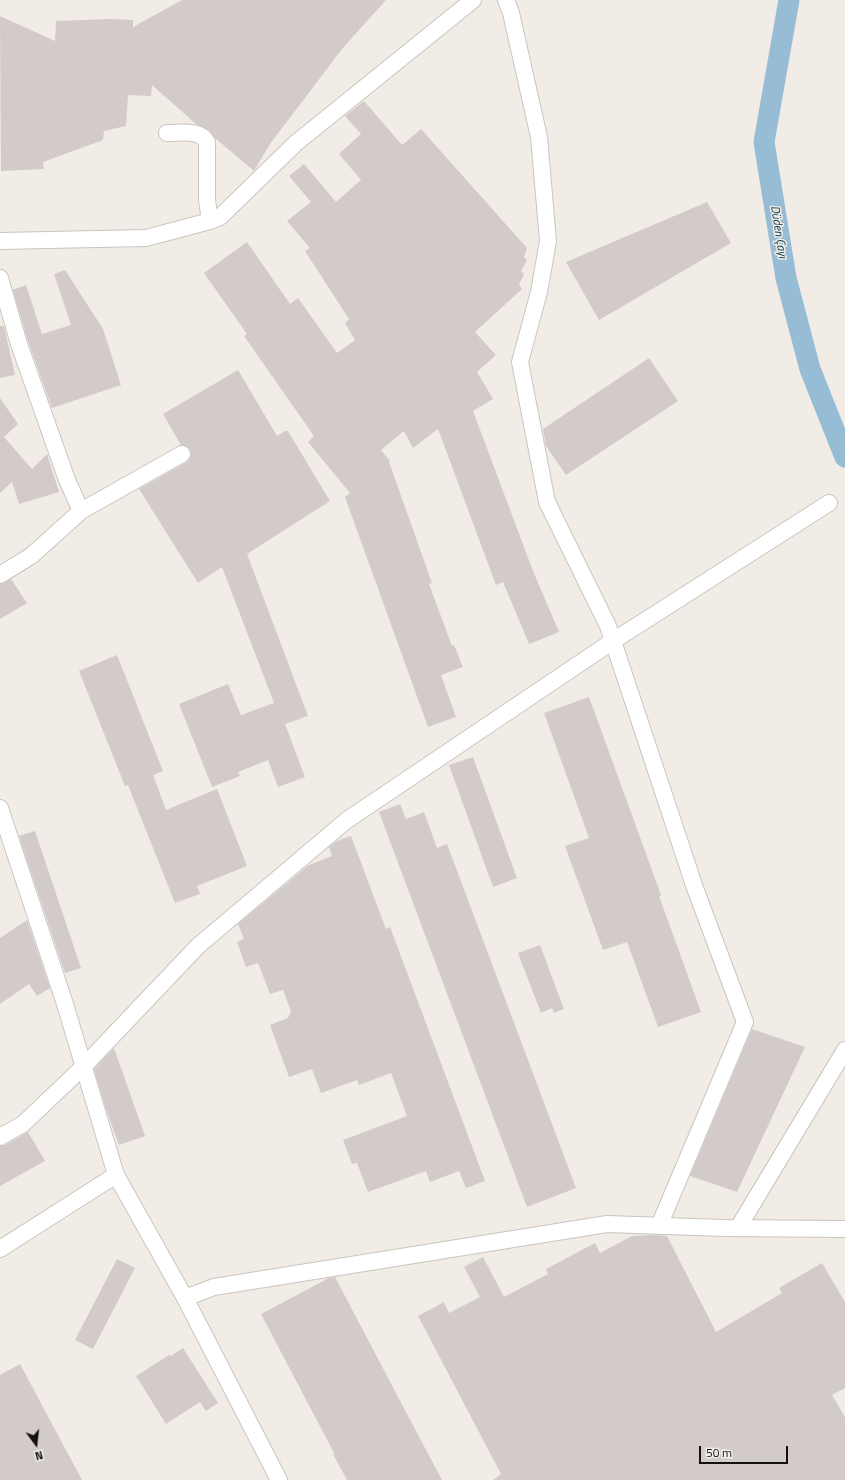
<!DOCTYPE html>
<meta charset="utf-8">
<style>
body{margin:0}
#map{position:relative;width:845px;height:1480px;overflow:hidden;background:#f1ede6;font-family:"Titillium Web",sans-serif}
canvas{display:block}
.north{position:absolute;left:16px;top:1424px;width:40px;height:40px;-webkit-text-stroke:3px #f1ede6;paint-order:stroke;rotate:165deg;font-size:11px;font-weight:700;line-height:16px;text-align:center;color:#12110e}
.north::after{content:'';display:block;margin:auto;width:14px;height:18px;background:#12110e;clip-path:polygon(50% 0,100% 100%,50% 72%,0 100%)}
.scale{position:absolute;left:699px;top:1446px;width:89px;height:18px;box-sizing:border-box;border:2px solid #12110e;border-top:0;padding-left:5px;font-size:12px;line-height:14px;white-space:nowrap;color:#12110e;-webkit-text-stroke:3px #f1ede6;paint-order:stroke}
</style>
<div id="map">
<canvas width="845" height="1480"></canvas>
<div class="north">N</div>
<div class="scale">50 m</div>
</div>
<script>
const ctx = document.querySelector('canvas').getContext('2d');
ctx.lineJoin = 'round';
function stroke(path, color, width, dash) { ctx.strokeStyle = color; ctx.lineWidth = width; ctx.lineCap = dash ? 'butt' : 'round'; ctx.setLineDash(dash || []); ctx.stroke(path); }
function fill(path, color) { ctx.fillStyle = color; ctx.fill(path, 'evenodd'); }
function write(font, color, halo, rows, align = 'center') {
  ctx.font = font + ' "Titillium Web",sans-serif'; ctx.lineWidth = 3; ctx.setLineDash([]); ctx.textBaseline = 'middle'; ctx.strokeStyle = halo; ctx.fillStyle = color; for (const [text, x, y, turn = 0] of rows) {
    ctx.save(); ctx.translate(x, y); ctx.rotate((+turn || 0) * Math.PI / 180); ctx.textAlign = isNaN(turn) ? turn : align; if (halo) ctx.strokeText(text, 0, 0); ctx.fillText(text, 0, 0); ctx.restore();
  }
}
stroke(new Path2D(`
 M789,0l-25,142 22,136 24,91 35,88`), '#96bcd6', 21);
fill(new Path2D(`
 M182,0h204l-44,49 -72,95 -16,27 -39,-33 -6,-8 -13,-6 -44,-39 -1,11 -23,-1 -2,31 -22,5 -1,9 -60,22 1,7 -43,2 -1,-155 55,25 1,-20 55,-2 22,1v7z
 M364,101l38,44 19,-16 106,119 -3,9 3,3 -6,11 3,3 -5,11 3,4 -47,43 21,23 -19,17 16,27 -20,12 60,160 26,61 -30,12 -26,-62 -7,3 -58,-156 -25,19 -9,-17 -23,19 9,11 -1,1 43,121 -3,1 23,62 2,-1 9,22 -22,8 15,42 -28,10 -83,-230 5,-4 -42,-51 6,-6 -70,-100 3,-2 -43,-61 43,-31 43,62 8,-6 39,55 18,-13 -10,-17 4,-4 -44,-68 5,-3 -23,-27 24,-19 -22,-26 15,-12 32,38 25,-22 -22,-26 22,-20 -16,-18z
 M707,202l24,41 -132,77 -33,-58z
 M65,270l38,59 18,56 -69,23 -24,-67 -15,-51 13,-5 16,49 29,-9 -17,-51z
 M0,326h4l11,49 -15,3z
 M649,358l29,43 -112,74 -20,-29 -3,-17z
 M238,370l39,66 8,-5h3l42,70 -83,53 61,162 -23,8 20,53 -27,10 -10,-27 -30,12 2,4 -28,11 -33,-83 49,-20 13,31 33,-12 -52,-136 -24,16 -59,-94 48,-27 3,-4 1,-4 -1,-5 -4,-3 -5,-1 -18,-31z
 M0,398l18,26 -14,13 28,32 15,-15 12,38 -40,12 -7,-22 -12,11z
 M11,579l16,24 -27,16v-35z
 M117,655l46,116 -10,4 13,35 51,-21 30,77 -50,20 3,8 -25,9 -47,-118 -3,1 -46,-115z
 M589,697l72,198 -2,1 42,116 -43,15 -31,-85 -24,8 -38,-104 24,-8 -45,-125z
 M473,757l44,121 -24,9 -44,-122z
 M400,804l6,15 18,-7 13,36 10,-4 129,344 -49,19 -148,-395z
 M35,831l46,137 -16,5 -46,-137z
 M351,836l35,93 4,-2 95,254 -19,7 -7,-17 -29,11 -4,-11 -58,21 -11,-29 -5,1 -9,-24 64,-24 -16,-43 -32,12 -2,-5 -36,13 -9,-24 -23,8 -19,-52 18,-7 3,-7 -8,-21 -13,4 -12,-31 -12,4 -9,-25 7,-3 -6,-15 71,-59 23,-9 -3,-9 8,-6z
 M27,920l23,68 -13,8 -8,-12 -29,20v-66z
 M540,945l24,64 -10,4 -2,-5 -11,5 -23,-60z
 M752,1029l53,18 -68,145 -47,-16z
 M114,1048l31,88 -26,9 -13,-36 -12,-40z
 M28,1132l17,29 -45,25v-40l5,-1z
 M654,1235l13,1 49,96 66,-39 -3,-5 43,-25 23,39v86l-13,7 13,22v63h-352l8,-6 -83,-158 26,-14 5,11 31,-16 -16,-30 19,-10 21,40 44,-23 -2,-5 49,-26 5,10 32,-17z
 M117,1259l18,9 -42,81 -18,-9z
 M335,1277l72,137 35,66h-95l-14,-26 1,-1 -73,-139 68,-36z
 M183,1348l35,55 -12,8 -6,-9 -34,22 -30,-48 33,-21 2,1z
 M20,1364l38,71 24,45h-82v-105z`), '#d3caca');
const minor = new Path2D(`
 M506,0l5,13 28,124 9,104 -9,51 -19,70 27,140 61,124 87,262 50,134 -86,204
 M167,133c13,0 33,-4 40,9v58l3,21
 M0,241l146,-3 64,-17 10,-4 76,-74 177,-143
 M0,278l19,66 48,136 14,31
 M0,575l31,-19 50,-45 101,-57
 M0,808l65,196 51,171 69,123 94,182
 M0,1137l23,-13 60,-57 115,-121 149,-126 266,-179 216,-138
 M738,1228l107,-178
 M0,1249l116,-74
 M185,1298l29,-11 393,-63 117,4 121,1`);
stroke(minor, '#c9c5bf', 18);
stroke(minor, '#fff', 16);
write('italic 12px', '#00334c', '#f1ede6', [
 ["Düden Çayı",778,232,81]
]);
</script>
